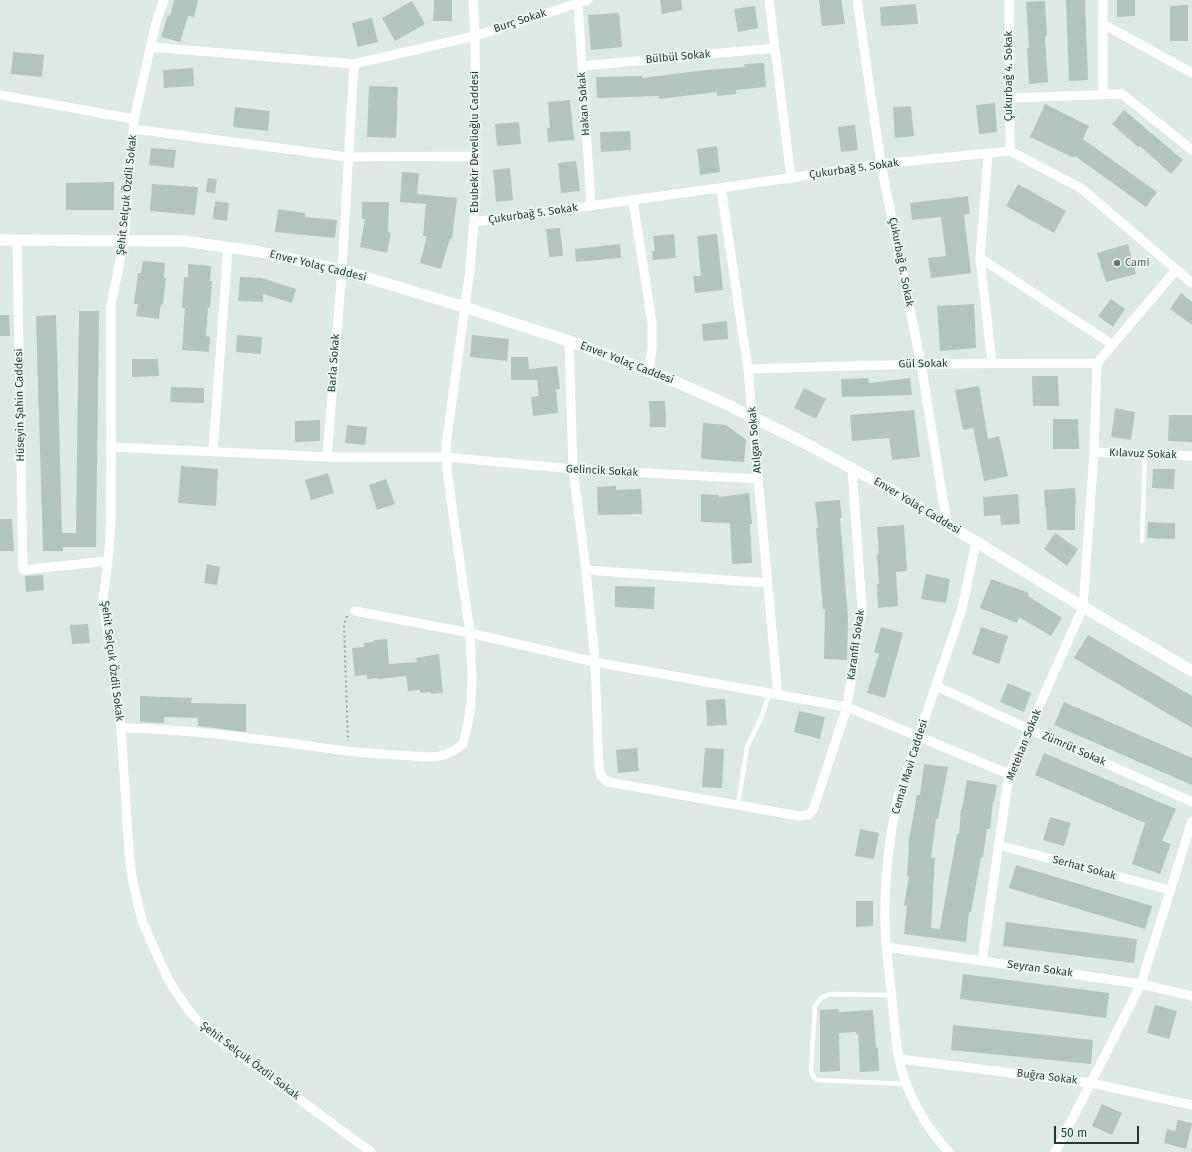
<!DOCTYPE html>
<meta charset="utf-8">
<style>
body{margin:0}
#map{position:relative;width:1192px;height:1152px;overflow:hidden;background:#ddeae4;font-family:"Fira Sans",sans-serif}
canvas{display:block}
.scale{position:absolute;left:1054px;top:1126px;width:85px;height:18px;box-sizing:border-box;border:2px solid #1d3b33;border-top:0;padding-left:5px;font-size:12px;line-height:14px;white-space:nowrap;color:#1d3b33;-webkit-text-stroke:3px #edf7f2;paint-order:stroke}
</style>
<div id="map">
<canvas width="1192" height="1152"></canvas>
<div class="scale">50 m</div>
</div>
<script>
const ctx = document.querySelector('canvas').getContext('2d');
ctx.lineJoin = 'round';
function fill(path, color) { ctx.fillStyle = color; ctx.fill(path, 'evenodd'); }
function stroke(path, color, width, dash) { ctx.strokeStyle = color; ctx.lineWidth = width; ctx.lineCap = dash ? 'butt' : 'round'; ctx.setLineDash(dash || []); ctx.stroke(path); }
function write(font, color, halo, rows, align = 'center') {
  ctx.font = font + ' "Fira Sans",sans-serif'; ctx.lineWidth = 3.5; ctx.setLineDash([]); ctx.textBaseline = 'middle'; ctx.strokeStyle = halo; ctx.fillStyle = color; for (const [text, x, y, turn = 0] of rows) {
    ctx.save(); ctx.translate(x, y); ctx.rotate((+turn || 0) * Math.PI / 180); ctx.textAlign = isNaN(turn) ? turn : align; if (halo) ctx.strokeText(text, 0, 0); ctx.fillText(text, 0, 0); ctx.restore();
  }
}
fill(new Path2D(`
 M174,0h24l-4,17 -6,-1 -8,26 -19,-5 7,-22 2,1z
 M434,0h18v21h-19z
 M660,0h21l1,10 -20,4z
 M819,0h22l4,24 -23,2z
 M1066,0h19l3,80 -19,1z
 M1117,0h18v16l-18,1z
 M412,1l13,23 -30,17 -13,-23z
 M1045,1l2,35h-2l3,46 -19,2 -2,-36h2l-3,-46z
 M916,4l2,20 -37,2 -1,-19z
 M1188,5v36h-18v-35z
 M755,6l3,22 -20,4 -4,-23z
 M619,13l3,34 -31,3 -3,-35z
 M372,18l6,24 -20,5 -6,-24z
 M13,52l31,3 -2,22 -31,-3z
 M764,63l2,24 -30,3v4l-19,2v-4l-58,7v-3l-62,2 -1,-21 46,-1v2l64,-8 39,-3 -1,-3z
 M193,68l1,18 -30,2 -1,-18z
 M369,86l29,1 -2,51 -29,-1z
 M570,100l4,40 -26,2 -1,-14h3l-2,-26z
 M995,103l2,29 -18,2 -3,-29z
 M1045,104l44,22 -6,13 74,53 -11,15 -71,-51 -1,2 -44,-21z
 M911,106l3,30 -19,2 -2,-31z
 M235,107l35,4 -2,20 -35,-4z
 M1124,110l59,50 -12,14 -31,-28 -2,1 -26,-23z
 M519,122l2,22 -24,2 -2,-22z
 M855,125l3,25 -17,2 -3,-25z
 M630,131l1,19 -30,2 -1,-20z
 M717,146l3,26 -20,3 -3,-26z
 M151,148l25,2 -2,18 -25,-3z
 M576,161l4,30 -19,2 -3,-30z
 M510,168l3,32 -17,2 -3,-32z
 M402,172l17,1 -2,21 40,4 -5,41h-2l-9,30 -21,-6 7,-27h-4l3,-32 -26,-2z
 M208,178l9,1 -2,14 -9,-1z
 M114,182v28h-48v-27z
 M152,184l46,3 -3,28 -45,-4z
 M1018,184l48,27 -12,22 -48,-27z
 M968,196l2,18 -6,1 7,58 -40,5 -3,-20 18,-2 -5,-39 -29,3 -2,-17z
 M215,201l14,2 -2,18 -14,-2z
 M362,202h27l-1,30 3,1 -4,20 -27,-6 5,-28h-3z
 M278,209l27,4v4l32,3 -2,18 -60,-6z
 M560,228l3,28 -14,1 -3,-28z
 M674,234l2,24 -23,2 -1,-9h3l-2,-15z
 M717,234l6,56 -28,3 -2,-17h8l-4,-40z
 M620,244l1,14 -45,4 -1,-13z
 M1128,244l8,30 -30,8 -9,-29z
 M143,261l22,2 -1,15h2l-3,27 -2,-1 -2,15 -23,-3 2,-12h-4l4,-31h3z
 M188,264l23,2 -1,15h2l-2,27 -2,-1 -2,29 4,1 -1,15 -27,-2 3,-42h-3l2,-31h4z
 M240,277l22,1 34,11 -4,14 -29,-9v8l-25,-1z
 M1181,293l11,9v23l-22,-16z
 M1111,299l14,10 -12,18 -15,-11z
 M974,304l2,44 -36,3 -3,-45z
 M79,311h20l-3,236h-33v4h-20l-7,-235 20,-1 6,218h14z
 M0,315h9l1,21h-10z
 M727,321l1,18 -25,2 -1,-17z
 M237,335l25,2 -1,17 -25,-2z
 M472,335l37,4 -2,22 -37,-4z
 M511,357h17l1,12 28,-3 3,23h-4l2,24 -25,3 -2,-19 8,-1 -2,-16h-26z
 M132,359h26l1,17 -27,1z
 M1032,376h26l1,30h-26z
 M868,378l1,5 41,-5 2,17 -70,2 -1,-18z
 M979,386l9,53 11,-3 9,40 -24,5 -11,-53 -10,2 -8,-40z
 M171,387l33,1v15l-34,-1z
 M804,388l22,11 -10,20 -22,-11z
 M649,401h16l1,26h-16z
 M1115,408l20,4 -4,28 -20,-3z
 M914,410l6,47 -28,3 -3,-22 -37,3 -2,-26z
 M1169,415h23v27l-24,-1z
 M1053,419h25l1,30h-26z
 M320,420v21l-25,1v-21z
 M703,423l23,2 20,15 -2,22 -43,-3z
 M347,425l20,2 -2,18 -20,-2z
 M181,466l37,3 -2,37 -38,-3z
 M1153,469h22l-1,20 -22,-1z
 M328,473l6,20 -23,7 -6,-20z
 M386,479l9,25 -18,6 -8,-25z
 M616,486v4l25,-1 1,25 -44,1 -1,-28z
 M1075,488l1,17h-1v25h-28l-1,-23h-1l-1,-17z
 M749,493l3,31h-2l2,39 -20,1 -2,-41 -29,-1v-28l18,1v2z
 M1018,494l2,30 -19,1 -1,-10 -16,1 -1,-19z
 M840,500l2,18h-2l8,100 -1,42 -23,-1 1,-50h-2l-7,-81h2l-3,-26z
 M0,519h12l2,32h-14z
 M1148,522l27,1v16l-28,-1z
 M904,525l3,46 -11,1 2,34 -20,2 -1,-24h2l-2,-30h2l-2,-27z
 M1055,533l23,16 -11,17 -23,-17z
 M207,564l13,3 -3,18 -13,-2z
 M926,574l24,5 -4,24 -25,-4z
 M43,575l1,15 -18,2 -1,-16z
 M991,579l38,14 -1,3 34,22 -11,18 -32,-19 -2,6 -37,-15z
 M615,586l40,1 -1,22 -39,-2z
 M88,624l2,19 -18,1 -2,-19z
 M881,627l22,6 -18,65 -18,-5 12,-39 -5,-2z
 M981,627l27,9 -9,28 -27,-10z
 M1088,635l104,61v32l-118,-70z
 M387,639l2,25 28,-2 -1,-4 23,-4 4,39 -12,1 -1,-2 -10,1v-3l-12,1 -2,-15 -28,3v-1l-11,1v-4l-12,1 -3,-28 12,-1v-4l10,-1v-2z
 M1008,683l23,10 -7,19 -24,-10z
 M140,696l52,2 -1,5 55,1v28l-48,-6v-8l-34,-1v6l-24,-1z
 M725,699l2,26 -20,1 -1,-26z
 M1064,702l128,56v27l-138,-60z
 M799,711l26,6 -5,22 -26,-7z
 M637,748l2,23 -21,2 -2,-23z
 M705,748l19,1 -2,39 -20,-1z
 M1044,753l132,56 -14,32 9,3 -11,30 -28,-10 13,-41 -110,-48z
 M924,764l24,3 -10,52h-2l-5,39h4l-4,70 9,1 17,-95h2l2,-25h1l5,-29 30,5 -3,17h-1l-3,27h-3l-4,28h-2l-10,55h-2l-3,30 -62,-8 3,-28 -3,-1 5,-28 -2,-1 2,-31h-1l9,-50h3z
 M1050,817l21,6 -7,23 -21,-6z
 M860,829l19,4 -5,26 -19,-3z
 M1016,865l136,41 -7,23 -136,-41z
 M856,901h17v25l-17,1z
 M1006,922l131,17 -3,24 -131,-17z
 M963,974l146,19 -3,25 -146,-19z
 M1155,1005l22,6 -8,28 -22,-6z
 M839,1009v3l34,-2 3,38 2,-1 1,24 -19,1 -2,-38h-2v-2l-17,1 1,38 -20,1v-62z
 M953,1025l140,15 -2,24 -140,-14z
 M1102,1104l20,9 -10,22 -20,-9z
 M1178,1120l14,3 -6,26 -22,-6 3,-14 8,2z`), '#b2c5bd');
stroke(new Path2D(`
 M347,616l-3,9 4,116`), '#7ab1a0', 2, [2, 3]);
stroke(new Path2D(`
 M1142,541l3,-87
 M738,805l9,-58 15,-31 7,-23
 M891,995l-61,-1 -9,4 -6,8 -4,65 3,7 3,2 89,4`), '#fff', 4.5);
stroke(new Path2D(`
 M164,0l-8,23 -22,96 -10,121 -13,66v215l-2,29 -6,50 18,128 8,123 3,26 10,44 25,56 7,12 16,23 21,22 160,118
 M769,0l22,178
 M857,0l24,164 40,200 26,160
 M1009,0l1,151
 M578,3l13,202
 M1103,24l89,49
 M151,47l203,17
 M582,66l193,-18
 M0,95l134,24
 M1103,95v-95
 M1009,98l113,-4 70,56
 M134,129l213,28 129,-1
 M988,154l-8,104 12,105
 M721,188l27,181 30,326
 M633,200l19,123v26l-3,22
 M474,222l288,-40 119,-18 129,-13 71,37 111,95
 M17,240l6,330 85,-9
 M980,258l133,87
 M569,341l4,128 13,101 9,92 4,106 2,8 7,6 191,34 9,-1 5,-5 34,-103 15,-98 -10,-141
 M748,369l173,-5 176,-1
 M111,447l216,10h119l127,12 186,10
 M213,452l15,-205
 M1094,452l98,4
 M327,457l15,-187 12,-206 121,-28 113,-36
 M586,570l182,13
 M355,611l115,22 125,29 252,45 162,67
 M936,686l93,43 163,73
 M121,728c76,1 151,13 226,23 27,3 54,4 81,6 14,0 25,-4 35,-13l5,-21 3,-20 1,-24 -2,-46 -23,-162 -1,-26 24,-175 6,-76 -1,-158 -2,-36
 M998,845l172,45
 M886,947l255,37 51,12
 M982,961l27,-187 74,-167 11,-155 3,-89 79,-93
 M900,1059l191,24 101,22
 M949,1152c-19,-20 -32,-41 -42,-66 -11,-27 -12,-58 -15,-87 -3,-25 -6,-50 -7,-75 -1,-43 4,-85 13,-127l64,-188 14,-67
 M1055,1152l36,-69 50,-99 51,-163`), '#fff', 9);
stroke(new Path2D(`
 M0,240l183,1 78,11 81,18 122,37 111,36 101,39 50,22 77,38 83,45 197,120 109,64`), '#fff', 11);
for (const [x, y, r, color] of [
 [1117,263,4,"#6b7280"]
]) { const dot = new Path2D(); dot.arc(x, y, r, 0, 2 * Math.PI); ctx.fillStyle = color; ctx.fill(dot); stroke(dot, '#edf7f2', 1.5); }
write('11px', '#1d3b33', '#edf7f2', [
 ["Burç Sokak",520,21,-18],
 ["Bülbül Sokak",678,57,-5],
 ["Çukurbağ 4. Sokak",1009,76,-90],
 ["Hakan Sokak",584,104,-94],
 ["Ebubekir Develioğlu Caddesi",475,142,-90],
 ["Çukurbağ 5. Sokak",854,169,-8],
 ["Şehit Selçuk Özdil Sokak",127,195,-84],
 ["Çukurbağ 5. Sokak",533,214,-8],
 ["Çukurbağ 6. Sokak",901,262,79],
 ["Enver Yolaç Caddesi",318,266,14],
 ["Barla Sokak",334,363,-86],
 ["Enver Yolaç Caddesi",627,363,21],
 ["Gül Sokak",923,364,-1],
 ["Hüseyin Şahin Caddesi",20,405,-91],
 ["Atılgan Sokak",755,440,-95],
 ["Kılavuz Sokak",1143,454,2],
 ["Gelincik Sokak",602,471,3],
 ["Enver Yolaç Caddesi",917,506,31],
 ["Karanfil Sokak",856,645,-82],
 ["Şehit Selçuk Özdil Sokak",112,661,83],
 ["Metehan Sokak",1024,745,-68],
 ["Zümrüt Sokak",1074,749,24],
 ["Cemal Mavi Caddesi",910,767,-73],
 ["Serhat Sokak",1084,868,15],
 ["Seyran Sokak",1040,969,8],
 ["Şehit Selçuk Özdil Sokak",250,1061,37],
 ["Buğra Sokak",1047,1077,7]
]);
write('11px', '#5b616d', '#edf7f2', [
 ["Cami",1125,263]
], 'left');
</script>
